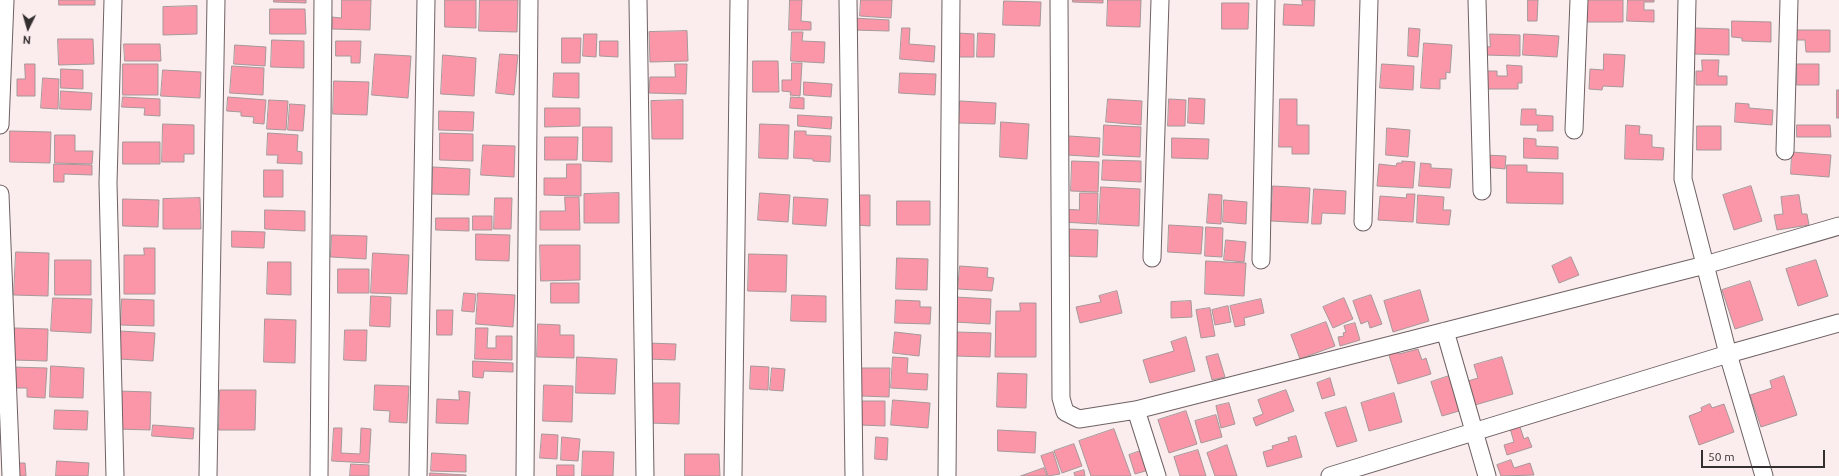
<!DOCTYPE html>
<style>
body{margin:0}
#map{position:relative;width:1839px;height:476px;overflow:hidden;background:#fbecee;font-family:Ubuntu,sans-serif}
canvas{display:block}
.north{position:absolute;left:8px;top:8px;width:40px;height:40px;-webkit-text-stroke:3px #fbecee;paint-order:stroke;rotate:185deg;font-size:11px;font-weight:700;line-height:16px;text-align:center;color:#342f2f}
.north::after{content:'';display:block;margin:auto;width:14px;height:18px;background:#342f2f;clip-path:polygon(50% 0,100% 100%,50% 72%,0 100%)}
.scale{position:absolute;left:1701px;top:450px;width:124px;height:18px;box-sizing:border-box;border:2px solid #342f2f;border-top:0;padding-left:5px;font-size:12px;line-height:14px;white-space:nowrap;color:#342f2f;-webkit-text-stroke:3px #fbecee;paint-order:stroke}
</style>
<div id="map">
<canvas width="1839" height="476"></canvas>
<div class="north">N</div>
<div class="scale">50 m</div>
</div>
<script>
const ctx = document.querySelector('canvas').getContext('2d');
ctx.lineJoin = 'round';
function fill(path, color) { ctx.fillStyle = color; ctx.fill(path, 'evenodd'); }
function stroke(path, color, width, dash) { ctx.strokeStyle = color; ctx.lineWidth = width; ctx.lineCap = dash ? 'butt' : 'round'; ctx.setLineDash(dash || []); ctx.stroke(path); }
const building = new Path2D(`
 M59,0h36v5h-36z
 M274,0h32v3l-32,-1z
 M342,0h29l-1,30 -38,-1v-12l9,1z
 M445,0h31v28l-31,-1z
 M480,0h38l-1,32 -38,-1z
 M790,0h12l-1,21 10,1v8h-22z
 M861,0h31l-1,18 -31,-2z
 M1073,0h30v3l-30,-1z
 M1108,0h33l-1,27 -33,-1z
 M1302,0h13l-1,26 -31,-1 1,-21 18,1z
 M1528,0h10l-1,21h-9z
 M1586,0h37v22h-37z
 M1628,0h26v2h-10v8h10v12l-27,-1z
 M1004,1l37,1 -1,24 -37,-1z
 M1222,3h27l-1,26h-26z
 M197,6v28l-34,1v-28z
 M270,9h35l1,25h-36z
 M853,18l36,2v11l-36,-1z
 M1732,21l39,1v20l-29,-1v-3l-10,-1z
 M902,28h8l-1,16 26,2 -1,16 -34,-3z
 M1409,28l11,1 -2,28 -10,-1z
 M1694,28l35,1v26l-35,-1z
 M1796,30h34v22h-24l-1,-12h-9z
 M687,31l1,30 -38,1 -1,-30z
 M792,32h11l-1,9 23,1 -1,21 -33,-2z
 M958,33l16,1v23h-16z
 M978,33l17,1 -1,23h-17z
 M584,34h13l-1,23 -13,-1z
 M1490,34l30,1v21l-35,-1v-9l5,1z
 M1524,34l35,2 -2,21 -34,-2z
 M562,38h19l-1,25h-18z
 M58,39h35l1,25 -35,1z
 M272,40l32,1v27l-33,-1z
 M336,41h25l-1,22h-9v-7h-15z
 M600,41h18v16l-18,-1z
 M1424,43l28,2 -2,28 -4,-1v7h-6v10l-19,-1z
 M124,44h36l1,17h-36z
 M235,45l31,2 -1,19 -31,-2z
 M375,54l36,2 -3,42 -36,-3z
 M500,54l18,1 -4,40 -18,-2z
 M1604,54l21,1 -2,32 -20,-1 -1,4 -13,-1 1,-20 13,1z
 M443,55l33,3 -2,38 -33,-2z
 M1702,60h17l-1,16h9v9h-31v-14h6z
 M753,61h25l1,31h-26z
 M792,63h10l-2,33 -10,-1 1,-3 -9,-1v-11h9z
 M25,64h10v32h-18v-17h8z
 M123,64h35v31h-35z
 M675,64h12l-1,30 -37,-1 1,-16h25z
 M1382,64l32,2 -1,24 -33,-2z
 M1797,64h22v21h-22z
 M1507,65l15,1v17h-4v6h-33v-18h12v5h10z
 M232,66l32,2 -1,27 -33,-2z
 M61,69l22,1v19l-22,-1z
 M163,70l38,2 -1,26 -39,-2z
 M554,73h25v25l-26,-1z
 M900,73l36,1 -1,21 -36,-2z
 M43,78l16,1 -1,30 -17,-1z
 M334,81l35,1 -2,33 -34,-1z
 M804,82l28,2 -1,13 -27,-2z
 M1837,90h2v28h-2z
 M61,91l31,2 -1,17 -31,-1z
 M123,97l37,2v17l-16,-1 1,-7 -23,-1z
 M228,97l38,3 -2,24 -11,-1 1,-6 -13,-1v-4l-14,-1z
 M791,97l13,1v11l-14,-1z
 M1189,98l16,1 -1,25 -16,-1z
 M1108,99l34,2 -1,24 -35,-3z
 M1169,99l17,1 -1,26h-17z
 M1280,99h17v26h12v29h-17v-7h-13z
 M269,100l19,1 -2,29 -19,-1z
 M683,100v39h-31l-1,-38z
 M960,101l36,2 -1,21 -36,-1z
 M1736,103l13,1v4l24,2 -1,15 -37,-3z
 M290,104l15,1 -2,26 -15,-1z
 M545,108h35v18l-35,1z
 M1522,109h14v6l17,1v15h-16l1,-6h-17z
 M439,111l35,1 -1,19 -34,-1z
 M798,115l34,2 -1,12 -33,-3z
 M1001,122l28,2 -2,35 -27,-2z
 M163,124l31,1v29h-10v8h-22z
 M760,124l29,1 -1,34 -29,-1z
 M1104,125l37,2 -1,30 -37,-2z
 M1626,125l14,1 -1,8 13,1v12l12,1 -1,12 -38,-1z
 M1797,125h33l1,12h-34z
 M1697,126h24v24h-24z
 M583,127h29v35l-29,-1z
 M1387,128l23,2 -2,27 -22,-2z
 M10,131l41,1 -1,31 -40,-1z
 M795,131h11v4l25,1 -1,26 -17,-1v-2l-19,-1z
 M268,133l30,2 -1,16 5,1v12l-25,-1 1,-8h-11z
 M440,133l33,1v27l-33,-1z
 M55,135h20v16h18l-1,13 -37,-1z
 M1069,136l31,2 -1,19 -31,-2z
 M545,137h33l-1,23h-32z
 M1172,138l37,1 -1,20 -36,-1z
 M1524,138l12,1v7l22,1v12l-34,-1z
 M123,142h37v22h-37z
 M483,145l32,1 -1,31 -33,-2z
 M1792,152l39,3 -2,22 -38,-3z
 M1485,155l21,1 -1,13 -21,-2z
 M1103,160l38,1v21l-39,-2z
 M1072,161l27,1 -1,30 -27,-1z
 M1402,161l13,1 -2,26 -36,-2 2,-22 17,2 1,-3h5z
 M1421,163l10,1v4l21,1 -2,19 -31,-2z
 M54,164l38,1v10l-28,-1v8h-10z
 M567,164h14v32l-37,-1v-17h22z
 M1507,165h20v7l36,1v31l-56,-1z
 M433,167l37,2 -1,26 -37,-1z
 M264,170h19v27h-19z
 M1273,186l37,2 -2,35 -37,-2z
 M1751,186l11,35 -28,9 -11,-35z
 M1101,187l39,2 -1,37 -40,-2z
 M1314,189l32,2 -1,23 -23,-1 -1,11h-9z
 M619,193v30h-35v-29z
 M760,193l30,2 -2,27 -30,-2z
 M1080,193h18l-1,31 -35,-2v-13l17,1z
 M1209,194l13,1 -1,29 -14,-1z
 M1407,194h8l-2,28 -35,-2 2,-24 26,2z
 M857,195h13v31l-13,-1z
 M1418,195l26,2 -1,13h8l-2,15 -32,-2z
 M1799,195l3,19h5l2,11 -32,5 -3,-15 9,-1 -2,-17z
 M565,197h14l1,33h-40v-19h25z
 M794,197l34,2 -2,27 -33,-2z
 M200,198l1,31h-38v-30z
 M495,198h17l-1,31h-17z
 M123,199l36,1 -1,27 -35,-1z
 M1224,200l23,2 -1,22 -23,-2z
 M897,201h33v24h-33z
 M265,210l40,1v20l-40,-2z
 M473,216h19v14h-19z
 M436,218h33v13l-33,-1z
 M1169,225l34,2 -2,27 -33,-2z
 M1206,227l17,1 -1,29 -17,-1z
 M1067,229l31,1 -1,27 -31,-1z
 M232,231l33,1 -1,16 -32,-1z
 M476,234l34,1 -1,26 -33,-1z
 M332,235l35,1 -1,23 -35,-2z
 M1226,240l20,2 -2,20 -20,-2z
 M540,245h40v35l-39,1z
 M144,248h11v46h-31v-39h20z
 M16,252l33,1 -1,43 -34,-1z
 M373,253l36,2 -2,39 -36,-1z
 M749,254l38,1 -1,37 -38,-1z
 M1571,257l8,18 -20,8 -7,-17z
 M897,258l31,1 -1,31 -31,-1z
 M55,260h36v35h-36z
 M1816,260l12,36 -30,10 -12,-37z
 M1206,261l40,2 -2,33 -39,-2z
 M268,262h23v33l-24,-1z
 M960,266l28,2 -1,9 7,1 -2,13 -34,-2z
 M338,269h31v24h-31z
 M1750,281l13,39 -28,9 -13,-39z
 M551,283h28v20h-28z
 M1420,290l9,31 -36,11 -9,-31z
 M1117,291l5,22 -42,10 -4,-16 25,-5 -2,-6z
 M464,293l12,1 -2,18 -12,-1z
 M478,293l37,2 -2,32 -37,-3z
 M792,295l34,1v26l-35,-1z
 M1371,295l11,29 -12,4 -2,-7 -7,3 -8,-23z
 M371,296l20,1 -1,30 -20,-1z
 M955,297l36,2 -1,25 -36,-2z
 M53,298l39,1 -1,34 -40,-2z
 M1344,298l9,21 -20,9 -10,-21z
 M122,299l32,1v26l-33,-1z
 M1261,299l3,14 -20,5 1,7 -10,2 -5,-21z
 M896,300l24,1v6h11l-1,17 -35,-1z
 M1191,301l1,16 -21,1v-16z
 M1020,303h16v54h-41l1,-46h24z
 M1228,306l3,16 -16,3 -3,-15z
 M1210,308l5,28 -14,2 -5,-28z
 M437,310h16l-1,25h-15z
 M265,319l31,1 -1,43 -31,-1z
 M1326,322l9,24 -35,13 -9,-24z
 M1355,323l5,17 -20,6 -2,-9 6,-1 -1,-3 3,-1 -2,-6z
 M538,324l22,1v10h14v23l-37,-1z
 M15,328l33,1 -1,32 -33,-1z
 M476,328h12l-1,20h9v-12h16v24l-37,-1z
 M345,330h22l-1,31 -22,-1z
 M120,331l35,2 -2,28 -34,-2z
 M895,332l26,3 -2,21 -26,-3z
 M956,332l35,1 -1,24 -35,-1z
 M1186,337l9,34 -45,12 -7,-23 31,-9 -3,-9z
 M647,343l29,1 -1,16 -28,-1z
 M1398,348l1,6 19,-5 4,11 4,-2 5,16 -33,10 -10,-32z
 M1218,354l7,23 -13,3 -6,-23z
 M577,357l40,2 -2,35 -39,-1z
 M893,357l15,1 -1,15 21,1 -1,16 -36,-2z
 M1502,357l11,37 -38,11 -7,-24 10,-3 -4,-13z
 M473,361l40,2v9l-29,-1 -1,7 -10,-1z
 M51,366l33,2 -1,30 -33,-1z
 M751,366l18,1 -1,23 -18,-1z
 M12,367l35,1 -2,30 -18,-1v-9h-16z
 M772,368l13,1 -2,22 -13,-1z
 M862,368h28l-1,29 -28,-1z
 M998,373l29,1 -1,34 -29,-1z
 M1449,376l10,35 -17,5 -11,-34z
 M1784,376l13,39 -36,12 -11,-32 22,-7 -2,-7z
 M1330,378l5,17 -13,4 -5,-16z
 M651,383h29l-1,41 -29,-1z
 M375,385l34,1 -2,37 -18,-1 1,-11 -16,-1z
 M544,385l29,1 -1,36 -29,-1z
 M220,390h36l-1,40h-36z
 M1286,390l8,21 -38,15 -3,-8 10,-4 -5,-14z
 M118,391l33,1 -1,38 -33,-1z
 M459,391l11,1 -2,32 -32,-1 1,-24 22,1z
 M1394,393l8,29 -33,9 -8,-28z
 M893,400l37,3 -2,25 -37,-3z
 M861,401h24v25l-24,-1z
 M1229,403l6,21 -14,4 -5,-22z
 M1710,404l2,4 12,-4 10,28 -35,13 -10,-29 13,-5 -1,-3z
 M1346,407l11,34 -20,6 -12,-34z
 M55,410l33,1 -1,19 -33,-1z
 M1186,411l11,33 -28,9 -11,-33z
 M1216,415l6,22 -21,6 -6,-22z
 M1518,421l6,18 4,-2 4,10 -25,8 -3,-10 10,-3 -5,-17z
 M153,425l41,3 -1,11 -41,-3z
 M334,428h8l-1,25 19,1 1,-26 10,1 -2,34 -37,-2z
 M1114,429l17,47h-40l-12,-35z
 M998,430l38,2 -1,21 -37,-2z
 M542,434l16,1 -1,24 -17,-1z
 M1296,436l6,21 -35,10 -4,-15 10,-3 -1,-3 17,-5 -1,-3z
 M562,437l18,2 -2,22 -17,-1z
 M876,437l12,1 -1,22 -12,-1z
 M1074,444l8,22 -20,7 -8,-22z
 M1227,445l10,31h-22l-8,-23z
 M1143,450l6,20 -14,4 -6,-19z
 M1198,450l8,26h-26l-6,-19z
 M583,451l31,1 -1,24h-31z
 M1053,452l7,22 -12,2 -7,-20z
 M432,453l34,2v17l-35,-1z
 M685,454h34l1,22h-35z
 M1511,460l3,8 16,-5 4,12 -33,1 -4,-11z
 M57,461l32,2 -1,13h-32z
 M13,463h12l1,13h-13z
 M351,464l18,1v11h-19z
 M557,465h17v11h-17z
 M1044,468l3,8h-26z
 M1084,470l1,6h-10l-1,-3z
 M430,473l36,2v1h-36z`);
fill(building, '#fa96a8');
stroke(building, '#a6989a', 1);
const minor = new Path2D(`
 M113,0l-5,183 7,293
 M638,0l7,476
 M848,0l6,476
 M1059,0l2,398 4,14 14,7 57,-9 569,-145 134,-39
 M1477,0l5,191
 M1687,0l-4,179 45,175 36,122
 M0,125l5,-125
 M1574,130l5,-130
 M1785,151l4,-151
 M0,194l11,282
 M1363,222l6,-222
 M1152,258l8,-258
 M1261,260l5,-260
 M1445,331l42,145
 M1136,410l21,66
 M208,476l8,-476
 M319,476l4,-476
 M418,476l8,-476
 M525,476l4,-476
 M733,476l6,-476
 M947,476l4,-476
 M1330,476l398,-122 111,-31`);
stroke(minor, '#6e6163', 19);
stroke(minor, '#fff', 17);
</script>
